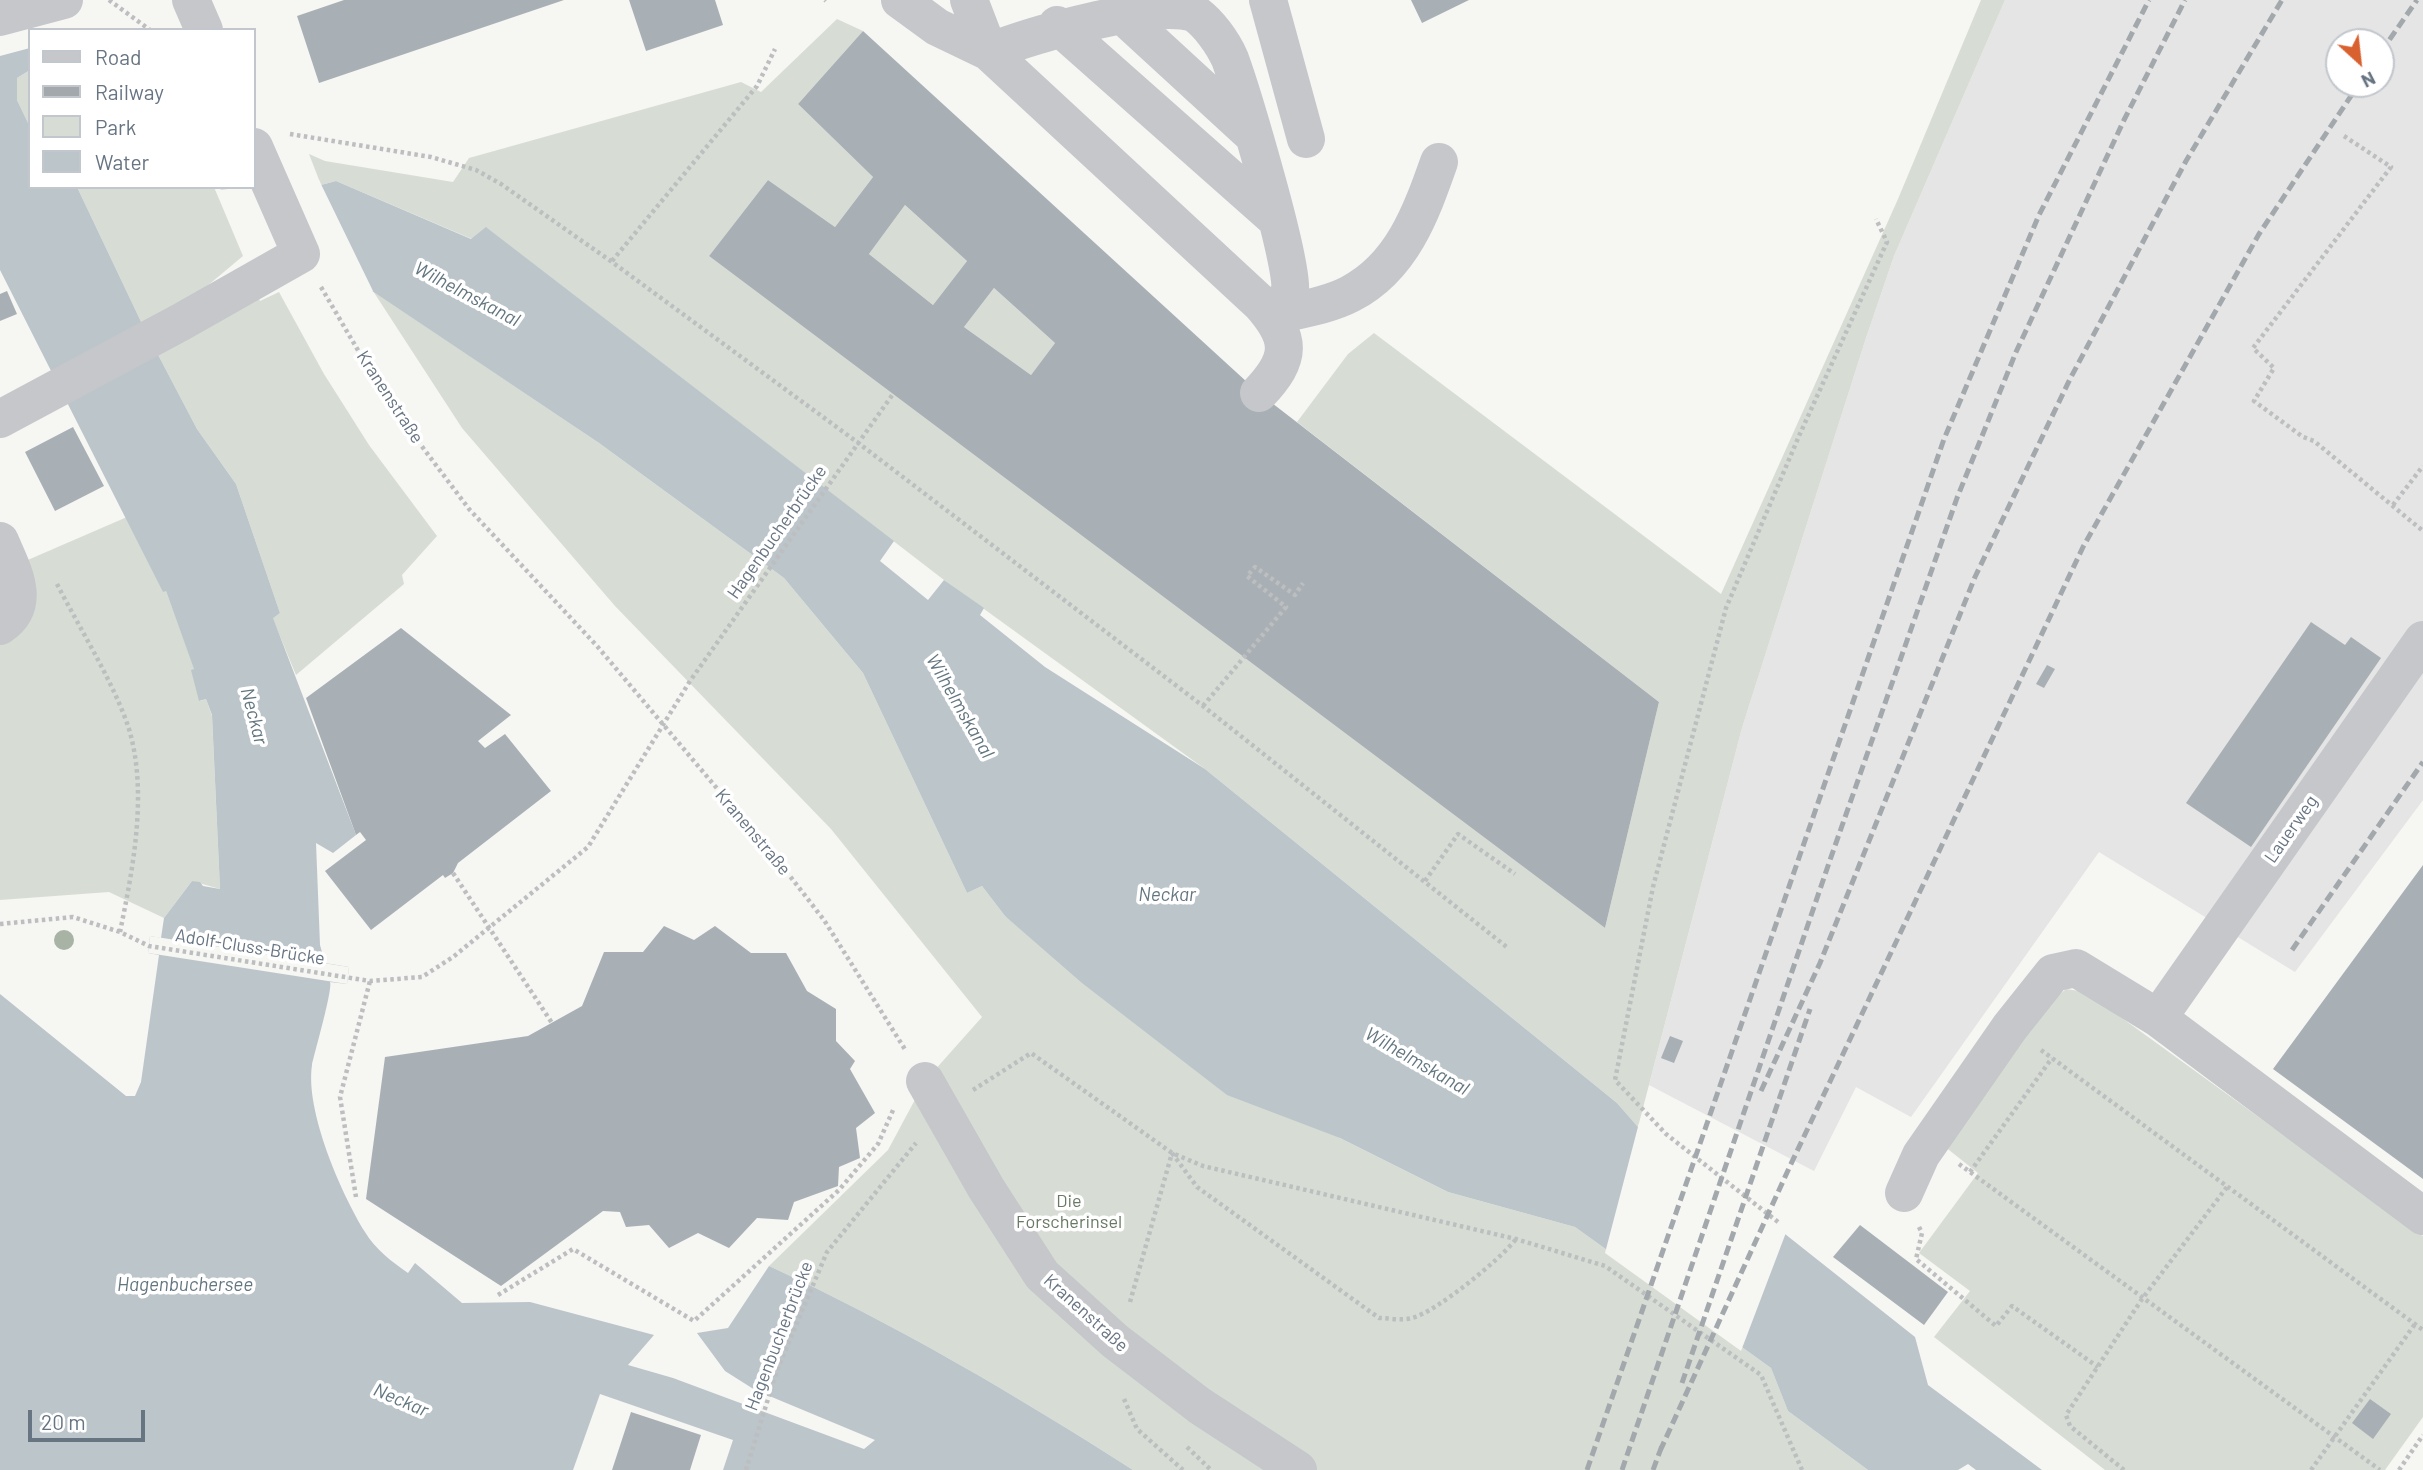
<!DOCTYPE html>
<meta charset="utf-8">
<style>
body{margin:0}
#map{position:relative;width:2423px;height:1470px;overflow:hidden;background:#f6f6f3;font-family:Barlow,sans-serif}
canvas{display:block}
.legend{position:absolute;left:28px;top:28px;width:228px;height:161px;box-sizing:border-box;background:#fff;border:2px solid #c2c7cd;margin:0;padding:9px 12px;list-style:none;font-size:21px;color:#677482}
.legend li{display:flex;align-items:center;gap:14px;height:35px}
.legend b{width:35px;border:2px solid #c2c7cd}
.north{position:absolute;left:2325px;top:28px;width:70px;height:70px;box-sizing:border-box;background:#fff;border:2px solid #c2c7cd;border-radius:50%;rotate:153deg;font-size:19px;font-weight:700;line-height:28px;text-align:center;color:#677482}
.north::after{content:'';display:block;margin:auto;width:24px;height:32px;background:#d96130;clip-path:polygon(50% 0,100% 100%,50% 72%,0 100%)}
.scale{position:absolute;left:28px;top:1410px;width:117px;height:32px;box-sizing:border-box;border:4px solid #677482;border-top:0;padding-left:9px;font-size:21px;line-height:24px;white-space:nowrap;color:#677482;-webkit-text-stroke:5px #fff;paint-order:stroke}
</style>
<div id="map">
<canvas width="2423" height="1470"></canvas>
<ul class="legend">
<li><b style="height:9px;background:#c5c7cb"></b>Road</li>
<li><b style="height:9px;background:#a3a8ad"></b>Railway</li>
<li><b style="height:19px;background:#d7ddd4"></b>Park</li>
<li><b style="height:19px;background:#bcc5ca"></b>Water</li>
</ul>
<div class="north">N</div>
<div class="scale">20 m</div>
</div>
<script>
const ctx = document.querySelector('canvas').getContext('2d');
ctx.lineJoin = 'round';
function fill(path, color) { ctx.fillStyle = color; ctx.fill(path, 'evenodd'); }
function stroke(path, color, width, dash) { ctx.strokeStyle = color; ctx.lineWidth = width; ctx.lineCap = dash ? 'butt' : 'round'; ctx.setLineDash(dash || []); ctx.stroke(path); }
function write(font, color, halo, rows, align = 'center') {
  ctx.font = font + ' Barlow,sans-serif'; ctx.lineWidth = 7; ctx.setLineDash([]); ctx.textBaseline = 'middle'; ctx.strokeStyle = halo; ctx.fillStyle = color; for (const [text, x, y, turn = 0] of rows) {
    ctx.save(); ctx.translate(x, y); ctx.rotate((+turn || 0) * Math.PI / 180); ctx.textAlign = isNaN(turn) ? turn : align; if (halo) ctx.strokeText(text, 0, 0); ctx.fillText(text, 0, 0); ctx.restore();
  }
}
fill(new Path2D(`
 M2005,0h418v800l-128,172 -196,-120 -188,265 -55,-30 -42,84 -165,-86 93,-357 124,-390 28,-82zM2339,42h42v42h-42z`), '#e4e5e4');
fill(new Path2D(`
 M1981,0h24l-111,256 -28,82 -124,390 -104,399 -21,-24 -412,-334 -261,-189 -457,-352 -15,11 -136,-58 -15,4 -12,-31 16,7 128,21 16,-24 272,-76 20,10 76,-73 26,12 -65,73 75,73 -38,50 -67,-47 -59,76 896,672 54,-226 -362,-280 51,-68 26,-21 347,261 177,-395z
 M30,70v57l-13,-27v-22z
 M77,187h137l29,69 -67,56 -32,16z
 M905,205l62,56 -34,44 -64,-51z
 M994,288l61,55 -24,32 -67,-48z
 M373,291l226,152 185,135 79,95 104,220 15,-7 23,30 335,222 108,54 127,35 196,141 17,43 80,59h-735c-117,-75 -238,-146 -364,-204l119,-116 37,-69 57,-64 -151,-188 -216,-223 -153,-178z
 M256,292l4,9 19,-9 45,82 45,71 68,91 -35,39 2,9 -108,91 -24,-58 8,-4 -44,-129 -39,-55 -42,-80z
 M127,517l36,74h3l29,79 5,31 6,-2 6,17 8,173 -28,-8 -28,37 -55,-26 -109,8v-328z
 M2066,989l20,3 337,244v181l-38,53h-280l-171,-133 36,-46 -51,-38 59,-80 -34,-27 107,-144z`), '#d7ddd4');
fill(new Path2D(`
 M0,0h66l30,30h-66v40l-13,8v22l13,27v60h47l67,141 53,101 39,55 44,129 -7,5 83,217 -23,18 -17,-10 4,102 5,18 24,4 -2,17 -17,-2c3,7 -15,69 -18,83 -7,46 29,128 53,167 10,17 27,30 43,41l7,-10 47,40 68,-1 124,33 -26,30 45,13 191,71 11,-9 -120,-50 -30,-19 -28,-38 31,-5 41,-62c126,58 247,129 364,204h-410l10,-30 -133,-46 -27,76h-573v-476l126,102h9l6,-14 18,-127 -11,-2 2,-17 11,2 3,-20 28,-37 8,1 3,4 17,3 -8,-174 -6,-16 -7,2 -8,-31 3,-1 -28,-78 -3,1 -163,-322z
 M336,181l135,58 15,-12 408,314 -14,20 48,39 16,-20 40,28 -4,7 65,52 160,102 412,334 21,24 147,107 130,103 13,48 114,85h-66l-8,-6 -10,6h-90l-80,-59 -17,-43 -196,-141 -127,-35 -108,-54 -113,-43 -145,-112 -77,-67 -23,-30 -15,7 -104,-220 -79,-95 -185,-135 -382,-256 104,-2z`), '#bcc5ca');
fill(new Path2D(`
 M0,0h71l28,28 -69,2v18l-30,8z
 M256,142l63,38 54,111 -4,2 -154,-103 39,-3z
 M150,936l199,31 -2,17 -199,-31z
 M1639,1123l148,107 -46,121 -136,-98z`), '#f6f6f3');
fill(new Path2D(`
 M344,0h220l-245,83 -22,-67z
 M629,0h86l8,25 -77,26z
 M1411,0h58l-47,23z
 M863,31l396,362 400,309 -54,226 -896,-672 59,-76 67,47 38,-50 -75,-73zM905,205l62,56 -34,44 -64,-51zM994,288l61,55 -24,32 -67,-48z
 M7,291l10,23 -17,7v-27z
 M73,427l31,59 -49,25 -30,-59z
 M2311,622l34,23 6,-8 30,21 -130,189 -65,-44z
 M401,628l110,87 -33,26 7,7 20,-14 46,57 -93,72 -5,10 -8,5 -2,-3 -72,55 -46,-59 41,-31 -6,-8 -4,3 -50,-137z
 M2047,665l8,4 -11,19 -8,-4z
 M2423,865v314l-150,-110z
 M664,926l30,14 21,-14 36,27h35l21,38 29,18v32l19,20 -5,8 25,44 -19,15 4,30 -21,9 -1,19 -44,16 -6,18 -31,-2 -28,30 -31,-15 -29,15 -20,-23 -23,2 -6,-15 -17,-1 -102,75 -135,-87 19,-142 143,-21 54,-30 22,-54h39z
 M1670,1036l13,5 -9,22 -13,-5z
 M1860,1225l88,67 -24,33 -91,-68z
 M2370,1399l21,15 -18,25 -21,-16z
 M631,1412l70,23 -11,35h-78z`), '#a9b0b5');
stroke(new Path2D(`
 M109,0l41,30
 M825,0l1,1
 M290,134l141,23 45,13 25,14 111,78 245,180 346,264 305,242
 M2344,136l47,31 -138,181 21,20 -20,33 49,36 11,4 109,90
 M612,261l145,-175 18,-37
 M321,287l66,113 82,109 128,137 182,216 45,58 82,131
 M2393,505l30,-39
 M57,584c23,45 57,99 72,145 19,64 4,139 -9,203
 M1203,706l83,-99 -39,-31 8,-9 40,28 8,-12
 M453,873l99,150
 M1425,881l33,-47 57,40
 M0,924l73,-7 47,15 29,14 221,35 52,-4 31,-20 135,-110 102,-166 203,-287
 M2041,1050l382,280
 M973,1090l58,-37 141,100 31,13 313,73 89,27 156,109 41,95
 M1172,1153l25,34 182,131c10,0 23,3 33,0 24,-6 89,-59 104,-79
 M1959,1164l421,306
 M1970,1172l82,-114
 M356,1197l-16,-100 30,-116
 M1778,1222l-112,-88 -51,-54 38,-193 73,-279 73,-172 88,-194 -11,-23
 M1919,1227l3,6 -6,26 80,67 16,-20 86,61
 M498,1295l75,-46 121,72 145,-131 39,-46 16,-36
 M1130,1302l42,-149
 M1124,1399l13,30 46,41
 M1187,1447l24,23
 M746,1470l31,-100 50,-118 89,-109
 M2124,1470l-54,-44 -4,-11 76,-116 85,-112
 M2311,1470l104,-146
 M2399,1470l24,-35`), '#bcbec0', 4.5, [3.5, 3.5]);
stroke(new Path2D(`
 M191,0l13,30
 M900,0l37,27 52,25 271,251c32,36 32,55 -1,90
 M969,0l20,52
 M1268,0l38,139
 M1118,11l135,124
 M0,17l64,-17
 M1057,25l218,193
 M989,52c43,-17 163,-52 205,-39 14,9 29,30 36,46 11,30 65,209 60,231 -2,8 -13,19 -18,26
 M1272,316c25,-6 55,-10 78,-22 52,-27 71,-81 89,-132
 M0,419l181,-97 120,-68 -47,-107
 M0,541c12,29 33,63 0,85
 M2158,1018l265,-378
 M925,1081l61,107 56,87 73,66 85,65 98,64
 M1904,1193l17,-38 89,-128 43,-54 23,-5 82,50 265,198`), '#c5c7cb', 38);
stroke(new Path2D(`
 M2381,52l36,-52
 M2292,950l131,-188
 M1761,1091l59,-128 155,-386 95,-198 116,-218 96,-161
 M1682,1383l128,-374
 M1660,1451l130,-285 293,-619 176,-313 100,-150
 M1587,1470l357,-1031 95,-224 110,-215
 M1622,1470l208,-610 127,-362 59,-146 108,-232 61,-120
 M1653,1470l10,-27`), '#a3a8ad', 5, [10, 5]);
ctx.fillStyle = '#a8b2a5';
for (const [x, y] of [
 [64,940]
]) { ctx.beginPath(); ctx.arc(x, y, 10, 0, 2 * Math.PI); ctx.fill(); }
write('18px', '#677482', '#fff', [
 ["Kranenstraße",390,397,57],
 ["Hagenbucherbrücke",777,532,-55],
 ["Lauerweg",2291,829,-55],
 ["Kranenstraße",753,832,50],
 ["Adolf-Cluss-Brücke",250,947,9],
 ["Kranenstraße",1086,1313,42],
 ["Hagenbucherbrücke",779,1336,-69]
]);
write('18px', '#687a65', '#fff', [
 ["Die",1069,1201],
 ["Forscherinsel",1069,1222]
]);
write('italic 19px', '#63767f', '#fff', [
 ["Wilhelmskanal",467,294,28],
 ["Wilhelmskanal",960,706,60],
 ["Neckar",254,716,75],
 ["Neckar",1167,895],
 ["Wilhelmskanal",1417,1061,30],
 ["Hagenbuchersee",185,1285],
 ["Neckar",401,1400,23]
]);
</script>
